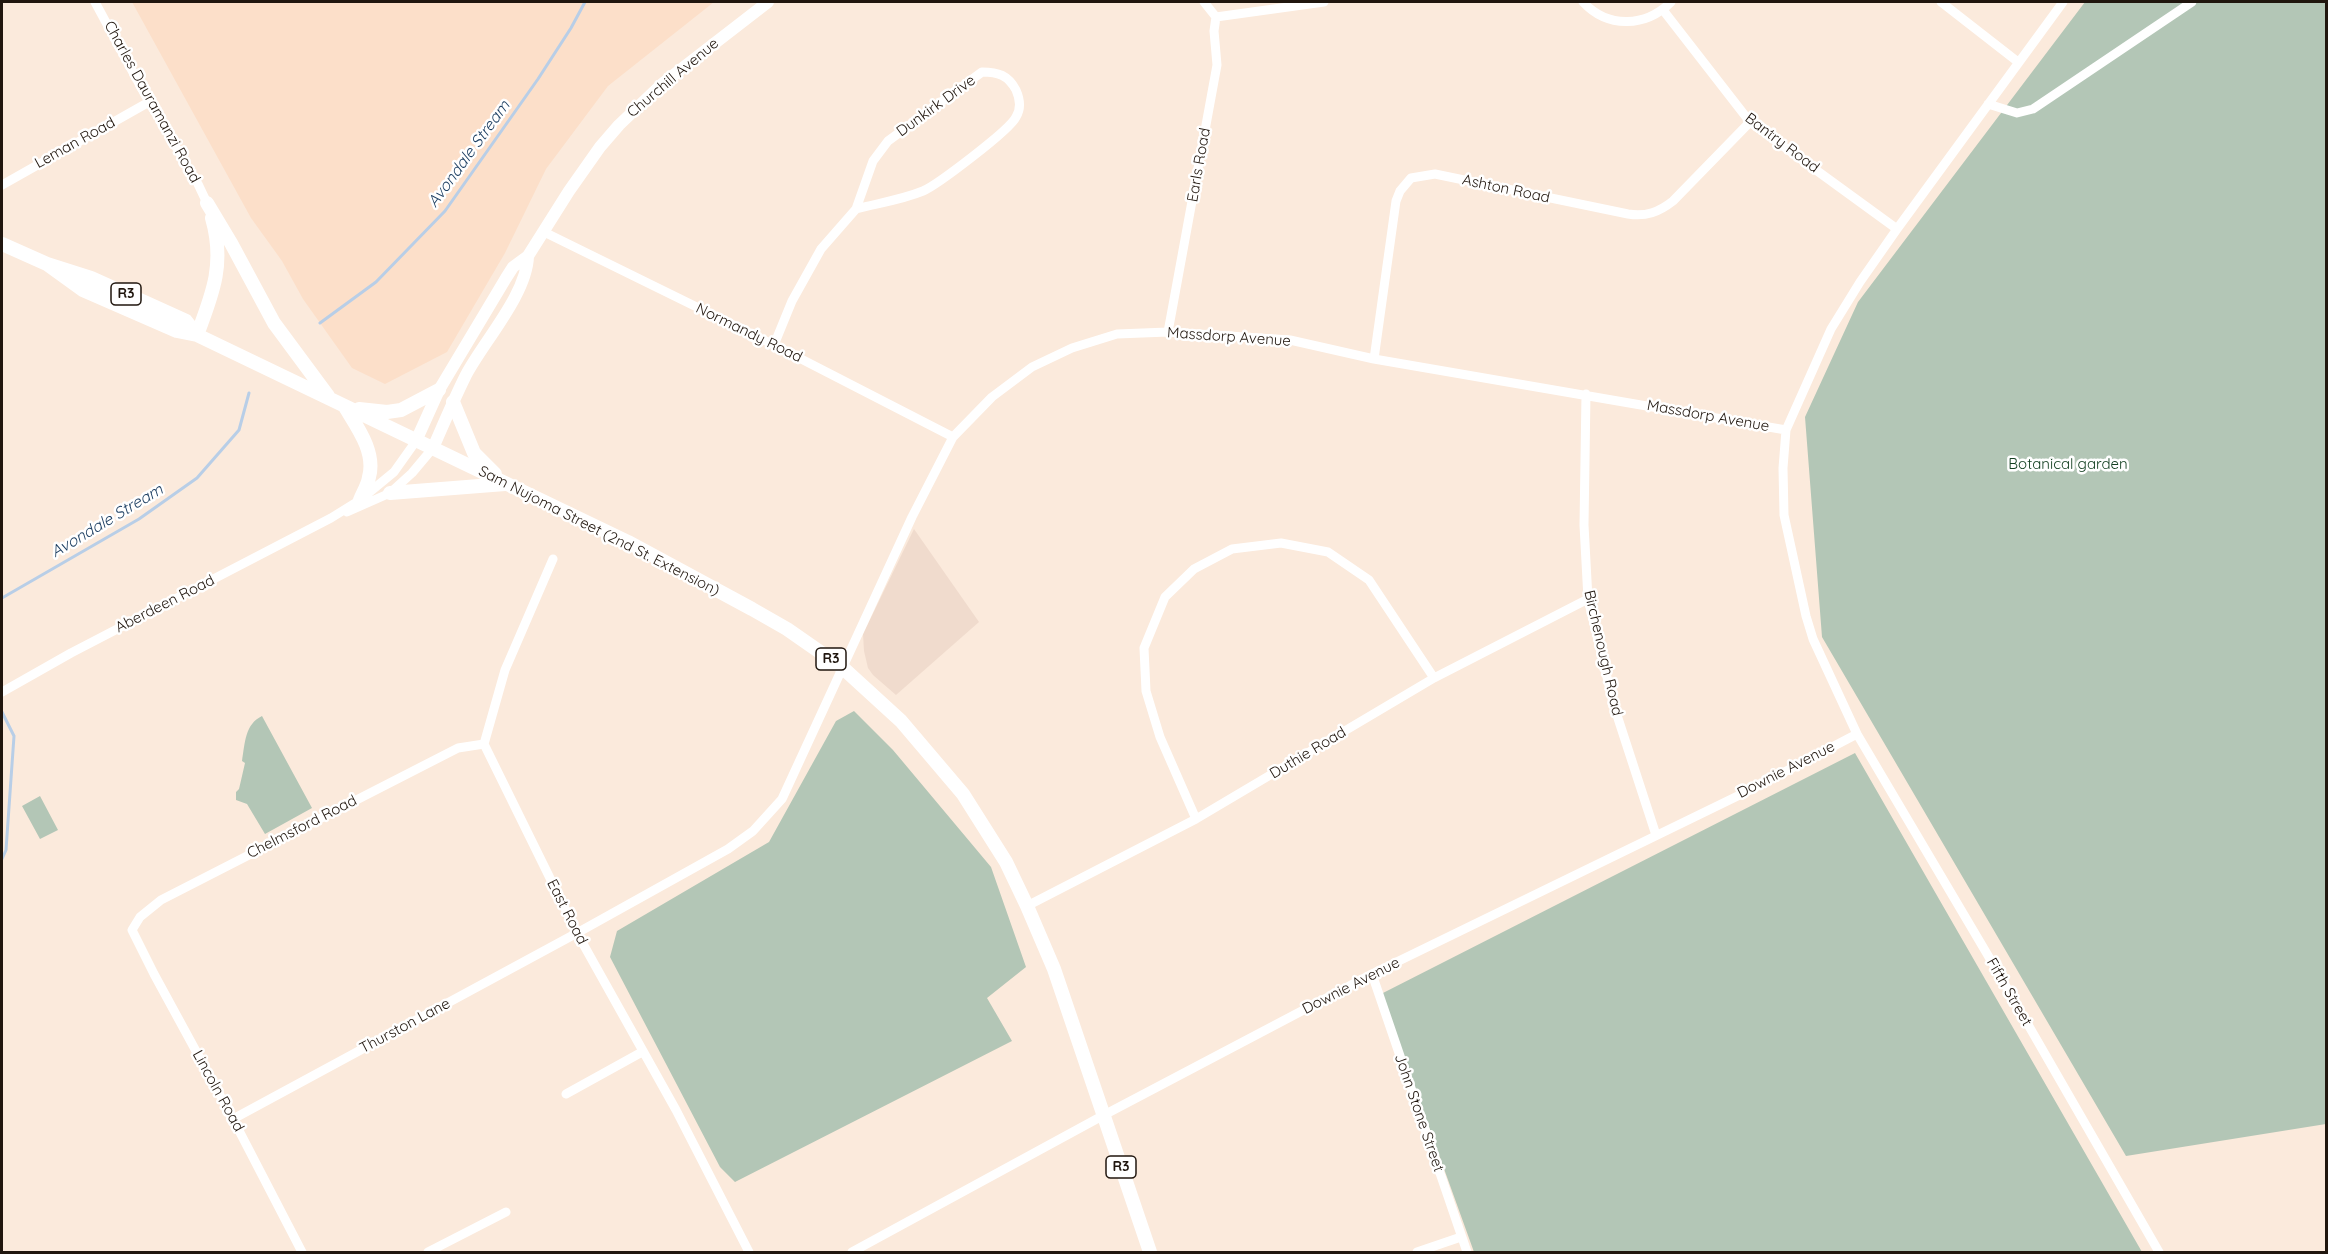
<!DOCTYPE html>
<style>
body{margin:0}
#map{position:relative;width:2328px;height:1254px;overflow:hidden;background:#fbeadc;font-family:Quicksand,sans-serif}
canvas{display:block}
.frame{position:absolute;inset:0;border:3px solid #20160e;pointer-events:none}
</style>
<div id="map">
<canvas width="2328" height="1254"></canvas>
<div class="frame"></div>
</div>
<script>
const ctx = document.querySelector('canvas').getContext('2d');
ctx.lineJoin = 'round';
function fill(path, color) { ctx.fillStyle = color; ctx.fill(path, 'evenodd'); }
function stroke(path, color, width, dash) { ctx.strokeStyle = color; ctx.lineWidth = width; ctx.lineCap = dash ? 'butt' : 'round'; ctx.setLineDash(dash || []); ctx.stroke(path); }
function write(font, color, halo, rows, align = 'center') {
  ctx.font = font + ' Quicksand,sans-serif'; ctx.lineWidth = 5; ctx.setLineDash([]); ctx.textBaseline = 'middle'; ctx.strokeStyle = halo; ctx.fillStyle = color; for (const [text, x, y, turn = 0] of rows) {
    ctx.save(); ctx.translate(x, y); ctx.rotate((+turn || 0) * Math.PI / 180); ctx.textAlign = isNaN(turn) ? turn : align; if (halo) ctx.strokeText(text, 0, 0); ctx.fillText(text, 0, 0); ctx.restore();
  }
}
fill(new Path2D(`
 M914,529l65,93 -83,73 -23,-20 -5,-7 -4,-17 -1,-17z`), '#f0dbcd');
fill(new Path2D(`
 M132,2h582l-106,84 -62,83 -41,84 -58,99 -62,32 -33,-16 -49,-69 -21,-38 -31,-43z`), '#fcdfc9');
fill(new Path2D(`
 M2085,2h241v1122l-200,32 -304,-519 -17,-220 53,-115z
 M854,711l39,39 98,117 35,100 -39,31 25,43 -277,141 -15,-15 -110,-210 7,-26 152,-89 67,-121z
 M262,716l50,92 -47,26 -18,-30 -11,-4v-8l3,-3 6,-26 -3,-2c3,-18 3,-37 20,-45z
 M1855,753l287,499h-668l-93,-258z
 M40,796l18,34 -18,9 -18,-33z`), '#b3c6b6');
stroke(new Path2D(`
 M320,323l56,-41 69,-71 93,-132 33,-51 14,-26
 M2,598l137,-79 58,-41 42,-48 10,-37
 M2,712l12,24 -8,114 -4,9`), '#b8cee7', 3);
stroke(new Path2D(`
 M95,2l54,100 49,82 9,19
 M1583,2c25,27 63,25 88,0
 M1941,2l77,60
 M2063,2l-166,227 -37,53 -29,47 -45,101 -3,38 1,47 22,101 7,23 44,95 139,235 163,283
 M1663,10l87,112 147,107
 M1216,17l108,-15
 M1988,104l29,9 16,-4 159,-107
 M2,185l147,-83
 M544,232l230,113 179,92
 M1168,332l49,-267 -3,-34 2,-14 -12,-15
 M774,345l18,-44 29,-52 35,-40 17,-48 15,-20 94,-69c16,0 26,3 34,18 4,9 5,19 0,27 -6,13 -79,68 -93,74 -22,9 -45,12 -67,18
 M1374,359l22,-158 4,-10 11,-13 24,-4 193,40c18,3 31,-2 45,-13l77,-79
 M1586,394l-2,131 4,74 26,107 42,129
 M347,512l43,-19 22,-20 21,-25
 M553,559l-48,111 -21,74 93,189 99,177 73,142
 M2,692l69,-39 260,-135 29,-18 34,-28 22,-31
 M1196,819l-36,-82 -14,-46 -2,-43 21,-51 29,-28 38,-20 49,-6 47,9 41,28 65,98
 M1027,906l169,-87 238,-141 154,-79
 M1372,974l95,278
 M566,1094l76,-42
 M233,1119l344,-186 151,-84 25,-18 29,-32 130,-282 41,-80 39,-40 40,-30 40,-19 45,-14 51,-2 122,8 84,19 412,71
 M302,1252l-69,-133 -79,-145 -22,-44 8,-13 21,-17 297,-152 26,-4
 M428,1252l78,-40
 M852,1252l252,-137 268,-141 380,-185 105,-55
 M1417,1252l44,-15`), '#fff', 9);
stroke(new Path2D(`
 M416,441l23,-51 67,-112 7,-11 15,-11 41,-65 31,-44 19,-22 43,-41 106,-82
 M433,448c11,-25 21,-49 33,-73 18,-34 61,-81 62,-119`), '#fff', 12);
stroke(new Path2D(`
 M207,203l24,40 43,80 54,73
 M2,244l45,20 44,14 95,43 11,14
 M47,264l36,26 94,41 20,4 431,207 124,67 35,20 56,39 58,53 62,73 43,68 21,44 27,63 96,283
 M197,335c16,-42 28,-72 15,-117
 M453,402l21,51 21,21
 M345,407c12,20 31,45 24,70 -1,8 -6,15 -9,23
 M359,409l28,3 14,-2 38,-20
 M390,493l115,-9`), '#fff', 14);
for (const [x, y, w] of [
 [126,294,30],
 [831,659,30],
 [1121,1167,30]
]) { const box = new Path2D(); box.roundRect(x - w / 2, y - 11, w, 22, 4.5); ctx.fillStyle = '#fff'; ctx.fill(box); stroke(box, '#20160e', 1.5); }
write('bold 14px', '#20160e', null, [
 ["R3",126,294],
 ["R3",831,659],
 ["R3",1121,1167]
]);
write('15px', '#20160e', '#fff', [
 ["Churchill Avenue",673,78,-40],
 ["Charles Dauramanzi Road",152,102,61],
 ["Dunkirk Drive",936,106,-36],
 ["Leman Road",75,143,-29],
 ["Bantry Road",1782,143,37],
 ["Earls Road",1199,165,-80],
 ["Ashton Road",1506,189,12],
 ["Normandy Road",749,333,26],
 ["Massdorp Avenue",1229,337,4],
 ["Massdorp Avenue",1708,416,10],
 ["Sam Nujoma Street (2nd St. Extension)",599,531,27],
 ["Aberdeen Road",165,604,-27],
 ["Birchenough Road",1603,653,77],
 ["Duthie Road",1308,753,-31],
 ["Downie Avenue",1786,770,-27],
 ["Chelmsford Road",302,827,-27],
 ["East Road",567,912,63],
 ["Downie Avenue",1351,986,-27],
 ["Fifth Street",2009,992,60],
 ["Thurston Lane",405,1026,-28],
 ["Lincoln Road",218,1091,61],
 ["John Stone Street",1419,1113,71]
]);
write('15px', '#134021', '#fff', [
 ["Botanical garden",2068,464]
]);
write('italic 16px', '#1f4063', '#fff', [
 ["Avondale Stream",469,154,-54],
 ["Avondale Stream",107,521,-31]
]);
</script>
